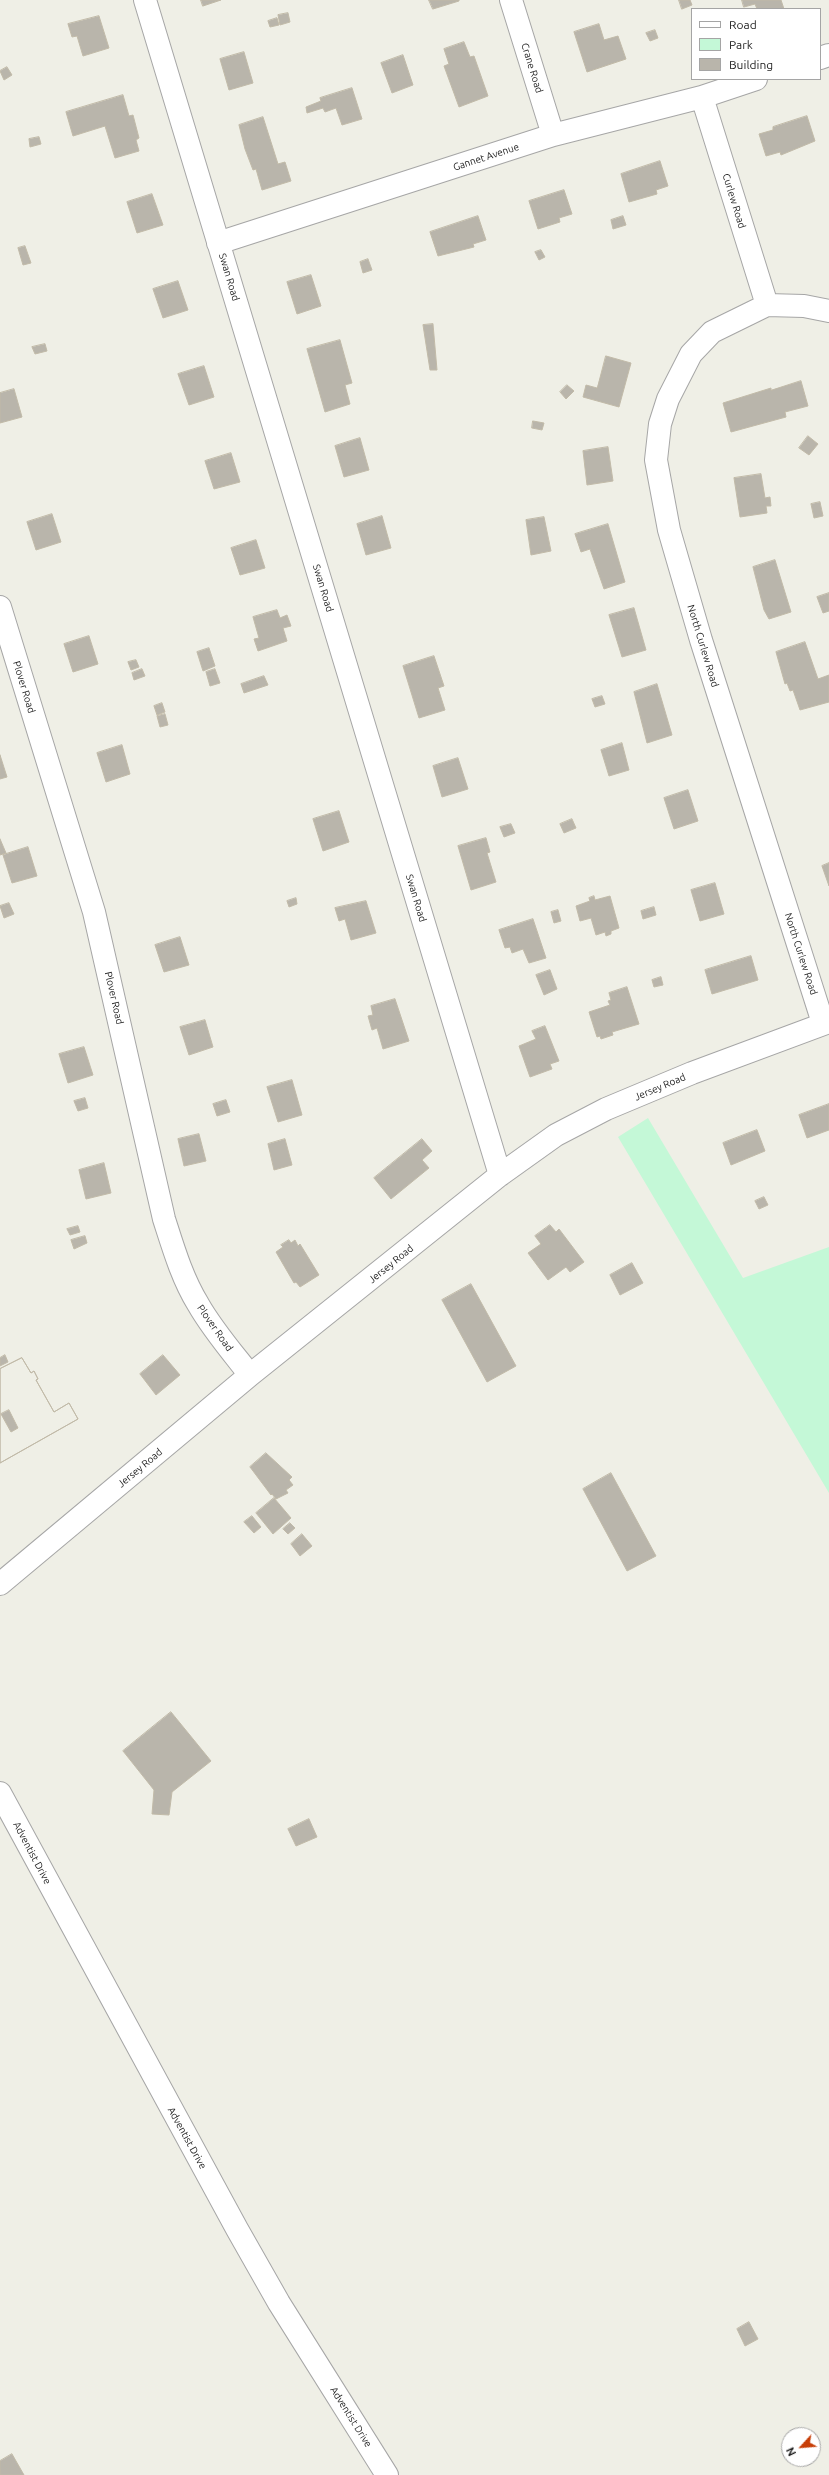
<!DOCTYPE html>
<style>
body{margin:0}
#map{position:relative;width:829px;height:2475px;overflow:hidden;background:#efefe6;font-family:Ubuntu,sans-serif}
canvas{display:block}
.legend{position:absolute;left:691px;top:8px;width:130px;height:72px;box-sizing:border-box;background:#fff;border:1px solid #a5a5a5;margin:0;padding:5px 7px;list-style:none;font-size:12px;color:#1f1f1f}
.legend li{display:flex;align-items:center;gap:8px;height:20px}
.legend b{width:20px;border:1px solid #a5a5a5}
.north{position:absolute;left:781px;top:2427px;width:40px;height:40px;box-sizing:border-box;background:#fff;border:1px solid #a5a5a5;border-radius:50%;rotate:244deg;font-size:11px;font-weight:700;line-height:16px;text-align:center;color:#1f1f1f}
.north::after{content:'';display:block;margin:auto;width:14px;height:18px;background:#c73e07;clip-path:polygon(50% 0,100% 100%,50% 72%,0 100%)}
</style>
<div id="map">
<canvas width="829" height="2475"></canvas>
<ul class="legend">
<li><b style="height:5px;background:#fff"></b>Road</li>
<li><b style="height:11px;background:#c4f8d7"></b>Park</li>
<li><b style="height:11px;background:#b9b5ab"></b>Building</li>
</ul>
<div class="north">N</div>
</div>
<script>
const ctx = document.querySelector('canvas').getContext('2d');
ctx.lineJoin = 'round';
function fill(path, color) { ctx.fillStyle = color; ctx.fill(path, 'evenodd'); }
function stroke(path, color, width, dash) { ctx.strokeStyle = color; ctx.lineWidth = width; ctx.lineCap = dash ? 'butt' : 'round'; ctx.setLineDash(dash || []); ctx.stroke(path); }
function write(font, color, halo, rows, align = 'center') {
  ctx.font = font + ' Ubuntu,sans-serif'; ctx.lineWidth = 3.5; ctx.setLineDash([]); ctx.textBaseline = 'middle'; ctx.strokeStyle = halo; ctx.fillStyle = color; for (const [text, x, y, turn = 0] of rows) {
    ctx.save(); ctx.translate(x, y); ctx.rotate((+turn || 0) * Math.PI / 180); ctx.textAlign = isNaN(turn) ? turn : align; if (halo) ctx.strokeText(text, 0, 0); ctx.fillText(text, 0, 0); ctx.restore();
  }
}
fill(new Path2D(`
 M648,1118l95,160 86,-31v246l-211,-356z`), '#c4f8d7');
const building = new Path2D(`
 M201,0h20l-18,6z
 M429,0h30v1l-26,8z
 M679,0h11l2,5 -10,4z
 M742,0h39l3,9h-27l-2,-5 -11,3z
 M288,13l2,9 -10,3 -2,-10z
 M99,16l10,32 -26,8 -6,-20 -5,1 -4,-13z
 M277,18l2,7 -9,2 -2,-6z
 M599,24l5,16 14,-4 8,23 -39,13 -13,-40z
 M655,30l3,8 -8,3 -4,-8z
 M464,42l6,15 4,-1 14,40 -29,11 -15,-41 5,-2 -5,-15z
 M244,52l9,31 -24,7 -9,-31z
 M403,55l10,30 -21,8 -11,-30z
 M7,67l5,8 -8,5 -4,-9z
 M352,88l10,31 -20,6 -6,-17 -11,4 -2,-4 -16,5 -1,-6 15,-6 -1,-3z
 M123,95l6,21 4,-1 6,23 -3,2 3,11 -24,7 -10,-32 -32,10 -7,-24z
 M807,116l8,25 -34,14 -1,-3 -14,4 -7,-22 14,-4v-3z
 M263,117l15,47 7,-2 6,19 -29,9 -6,-21 -3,1 -8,-21 -6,-24z
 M39,137l2,7 -11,3 -1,-8z
 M660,161l8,25 -12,4 1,4 -28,8 -8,-28z
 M564,190l8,24 -13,4 1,4 -22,7 -9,-28z
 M152,194l11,31 -26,8 -10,-31z
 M478,216l8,24 -13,4 1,3 -36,9 -8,-24z
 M623,216l3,9 -13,4 -2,-9z
 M25,246l6,17 -8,2 -5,-17z
 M541,250l4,7 -6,3 -4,-8z
 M368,259l4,11 -9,3 -3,-11z
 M311,275l10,31 -24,8 -10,-32z
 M178,281l10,29 -25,8 -10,-29z
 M433,324l4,46h-7l-7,-45z
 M340,340l12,43 -7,2 5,19 -25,8 -18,-63z
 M45,344l2,7 -12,3 -3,-7z
 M606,356l25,7 -12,44 -36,-10 3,-12 11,3z
 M204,366l10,31 -25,8 -11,-31z
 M801,381l7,25 -23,6 1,5 -55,15 -8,-29 48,-15v2z
 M567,385l7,6 -8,8 -6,-7z
 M14,389l8,28 -22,6v-30z
 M533,421l11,2 -2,7 -10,-2z
 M808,436l10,8 -9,11 -10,-7z
 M360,438l9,32 -25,7 -9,-31z
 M608,447l5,34 -26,4 -4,-34z
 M231,453l9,29 -26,7 -9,-28z
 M761,474l4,24 5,-1 1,9h-5l1,7 -27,4 -6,-39z
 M820,502l3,14 -9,2 -3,-14z
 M52,514l9,28 -25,8 -9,-28z
 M382,516l9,32 -25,7 -9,-31z
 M544,517l7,34 -20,4 -5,-35z
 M608,524l17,58 -21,7 -14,-40 -9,3 -6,-18z
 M256,540l9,28 -25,7 -9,-27z
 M775,560l16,52 -22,7 -5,-9 -11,-43z
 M829,593v18l-6,2 -6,-16z
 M634,608l12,42 -24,7 -13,-42z
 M277,610l3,8 7,-3 4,11 -8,2 4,13 -29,10 -4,-12 5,-1 -6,-21z
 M89,636l9,28 -25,8 -9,-28z
 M805,642l13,37 11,-4v27l-29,8 -7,-20 -3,1 -3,-8 -2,1 -9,-32z
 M209,648l6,18 -12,5 -6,-19z
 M434,656l10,30 -6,2 7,22 -26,8 -16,-52z
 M136,660l3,7 -8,3 -3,-8z
 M142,669l3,7 -11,4 -2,-7z
 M215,669l5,14 -10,3 -4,-14z
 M264,676l4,9 -24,8 -3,-9z
 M657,684l15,51 -25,8 -13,-51z
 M602,696l3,8 -10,3 -3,-8z
 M162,703l3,9 -8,3 -3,-9z
 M165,714l3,11 -8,2 -3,-11z
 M622,743l7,27 -20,6 -8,-26z
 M122,745l8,29 -24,8 -9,-29z
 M0,755l7,22 -7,2z
 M458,758l10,31 -26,8 -9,-31z
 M688,790l10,31 -24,8 -10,-31z
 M339,811l10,31 -26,9 -10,-32z
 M572,819l4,9 -12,5 -4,-9z
 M511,824l4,9 -11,4 -4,-10z
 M486,838l4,14 -3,1 9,29 -25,8 -13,-44z
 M0,839l6,14 -6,2z
 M28,847l9,29 -25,7 -9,-28z
 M829,863v23l-7,-20z
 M715,883l9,31 -24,7 -9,-31z
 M594,896l1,4 15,-4 9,32 -8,3v3l-5,2 -1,-4 -9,3 -5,-17 -11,3 -4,-15 14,-5 -1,-3z
 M296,898l1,6 -8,3 -2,-6z
 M366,901l10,32 -25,7 -6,-21 -6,2 -4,-13z
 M9,903l5,11 -10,4 -4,-12z
 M654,907l2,8 -13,4 -2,-8z
 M558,910l3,11 -7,2 -3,-11z
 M533,919l13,39 -17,5 -6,-14 -11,4 -2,-6 -5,1 -6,-18z
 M180,937l9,28 -25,7 -9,-27z
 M751,956l7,24 -46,14 -7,-24z
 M550,970l7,19 -13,6 -8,-20z
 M661,977l2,8 -9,2 -2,-7z
 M627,987l12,37 -27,8 1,3 -12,4 -1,-3 -3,1 -8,-25 21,-7 -2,-4 3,-1 -2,-7z
 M395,999l14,42 -26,8 -6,-21 -5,2 -4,-14 5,-1 -2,-9z
 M205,1020l8,27 -24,8 -9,-28z
 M545,1026l14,35 -9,3 2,5 -22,8 -11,-31 17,-7 -4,-8z
 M84,1047l9,28 -25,8 -9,-29z
 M292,1080l10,35 -24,7 -11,-35z
 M85,1098l3,10 -10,3 -4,-10z
 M226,1100l4,12 -13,4 -4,-12z
 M829,1104v26l-22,8 -8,-23z
 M757,1130l8,21 -34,14 -8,-22z
 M199,1134l7,27 -22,5 -6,-27z
 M285,1139l7,26 -18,5 -6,-26z
 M422,1139l10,12 -10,9 7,8 -38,31 -17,-21z
 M104,1163l7,30 -25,6 -7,-29z
 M764,1197l4,8 -9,4 -4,-8z
 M550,1225l6,7 3,-3 25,33 -14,10 -4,-5 -18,13 -20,-27 13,-9 -6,-8z
 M78,1226l2,6 -10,3 -3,-6z
 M85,1236l2,7 -13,6 -3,-9z
 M289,1240l2,3 4,-3 3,6 2,-2 19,31 -19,12 -4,-5 -2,1 -18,-31 7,-5 -2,-2z
 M632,1263l11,20 -23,12 -10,-20z
 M471,1284l45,82 -29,16 -45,-82z
 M5,1355l3,7 -8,4v-8z
 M163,1355l17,20 -24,20 -16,-21z
 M22,1358l9,15 3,-2 4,8 -2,1 18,32 15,-9 9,16 -78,44v-94zM9,1410l9,18 -7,4 -10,-18z
 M22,1358l9,15 3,-2 4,8 -2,1 18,32 15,-9 9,16 -78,44v-94z
 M266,1453l26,24 -3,3 4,5 -7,5 2,3 -12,6 -4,-5 -1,1 -21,-28z
 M611,1473l45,83 -29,15 -44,-82z
 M274,1498l17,20 -18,16 -17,-21z
 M252,1516l9,11 -7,6 -10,-11z
 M290,1523l5,5 -7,6 -5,-5z
 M302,1534l10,12 -12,10 -9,-12z
 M171,1712l40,49 -39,31 -3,23 -17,-1 2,-24 -31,-39z
 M309,1819l8,18 -21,9 -8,-17z
 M749,2322l9,17 -13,7 -8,-17z
 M12,2454l12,21h-24v-14z`);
fill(building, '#b9b5ab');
stroke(building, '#c1baa8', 1);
const minor = new Path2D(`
 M145,0l355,1175
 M511,0l42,135
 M820,58l9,-3
 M702,97l65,208
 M218,243l335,-108 149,-38 54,-18
 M0,607l94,305 70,307c9,28 18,59 34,85 14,25 34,48 52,71
 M823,1023l-122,-383 -32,-110 -13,-70 4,-36 8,-25 23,-45 21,-22 55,-27 37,1 25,5
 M0,1584l250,-209 250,-200 56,-40 50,-26 86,-36 137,-51
 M0,1793l237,436 42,74 108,172`);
stroke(minor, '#a6a6a6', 24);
stroke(minor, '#fff', 22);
write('10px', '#1f1f1f', '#fff', [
 ["Crane Road",532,68,73],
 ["Gannet Avenue",486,157,-18],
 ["Curlew Road",734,201,73],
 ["Swan Road",229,277,73],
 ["Swan Road",323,588,73],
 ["North Curlew Road",703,646,73],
 ["Plover Road",24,687,73],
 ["Swan Road",416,898,73],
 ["North Curlew Road",801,954,72],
 ["Plover Road",114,998,77],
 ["Jersey Road",660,1087,-23],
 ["Jersey Road",391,1264,-39],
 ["Plover Road",215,1328,55],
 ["Jersey Road",140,1468,-40],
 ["Adventist Drive",32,1853,62],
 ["Adventist Drive",187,2138,61],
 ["Adventist Drive",351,2417,58]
]);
</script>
